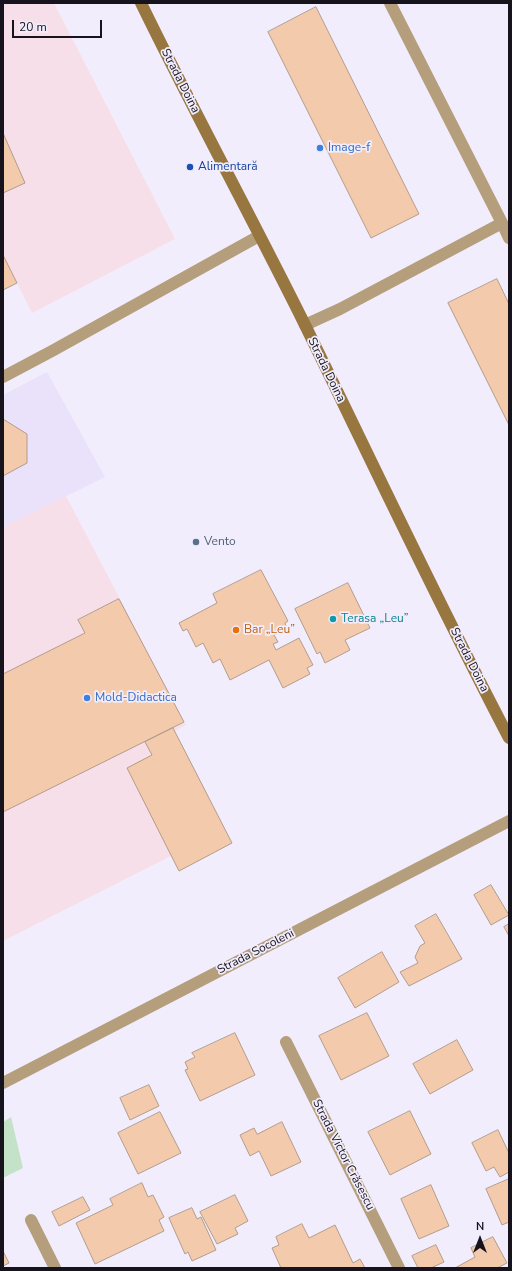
<!DOCTYPE html>
<meta charset="utf-8">
<style>
body{margin:0}
#map{position:relative;width:512px;height:1271px;overflow:hidden;background:#f2edfc;font-family:"Nunito Sans",sans-serif}
canvas{display:block}
.frame{position:absolute;inset:0;border:4px solid #16131c;pointer-events:none}
.north{position:absolute;left:460px;top:1219px;width:40px;height:40px;-webkit-text-stroke:3px #f2edfc;paint-order:stroke;rotate:0deg;font-size:11px;font-weight:700;line-height:16px;text-align:center;color:#16131c}
.north::after{content:'';display:block;margin:auto;width:14px;height:18px;background:#16131c;clip-path:polygon(50% 0,100% 100%,50% 72%,0 100%)}
.scale{position:absolute;left:12px;top:20px;width:90px;height:18px;box-sizing:border-box;border:2px solid #16131c;border-top:0;padding-left:5px;font-size:12px;line-height:14px;white-space:nowrap;color:#16131c;-webkit-text-stroke:3px #f2edfc;paint-order:stroke}
</style>
<div id="map">
<canvas width="512" height="1271"></canvas>
<div class="frame"></div>
<div class="north">N</div>
<div class="scale">20 m</div>
</div>
<script>
const ctx = document.querySelector('canvas').getContext('2d');
ctx.lineJoin = 'round';
function fill(path, color) { ctx.fillStyle = color; ctx.fill(path, 'evenodd'); }
function stroke(path, color, width, dash) { ctx.strokeStyle = color; ctx.lineWidth = width; ctx.lineCap = dash ? 'butt' : 'round'; ctx.setLineDash(dash || []); ctx.stroke(path); }
function write(font, color, halo, rows, align = 'center') {
  ctx.font = font + ' "Nunito Sans",sans-serif'; ctx.lineWidth = 3.5; ctx.setLineDash([]); ctx.textBaseline = 'middle'; ctx.strokeStyle = halo; ctx.fillStyle = color; for (const [text, x, y, turn = 0] of rows) {
    ctx.save(); ctx.translate(x, y); ctx.rotate((+turn || 0) * Math.PI / 180); ctx.textAlign = isNaN(turn) ? turn : align; if (halo) ctx.strokeText(text, 0, 0); ctx.fillText(text, 0, 0); ctx.restore();
  }
}
fill(new Path2D(`
 M47,372l58,105 -102,50v-132z`), '#eae1fa');
fill(new Path2D(`
 M3,3h51l121,236 -143,74 -15,-30 -14,7z
 M66,496l120,229 -11,6 57,112 -53,28 -8,-15 -168,85v-414z`), '#f7dfe9');
fill(new Path2D(`
 M11,1117l12,51 -20,10v-56z`), '#c4e2c7');
const building = new Path2D(`
 M316,7l103,207 -48,24 -103,-206z
 M3,133l22,50 -22,10z
 M3,255l14,28 -14,7z
 M497,279l12,25v121l-61,-122z
 M3,419l24,15v29l-24,13z
 M261,570l27,51 -3,2 2,6 -13,6 4,7 -5,2 3,6 23,-12 14,27 -6,3 3,6 -27,14 -14,-28 -39,20 -10,-21 -7,4 -10,-20 -7,4 -9,-18 -4,2 -4,-8 38,-20 -4,-9z
 M348,583l22,45 -25,12 5,10 -25,13 -5,-11 -3,2 -22,-45z
 M119,599l65,123 -181,90v-138l82,-41 -7,-13z
 M173,728l59,115 -53,28 -52,-103 25,-13 -7,-13z
 M491,885l18,30 -18,10 -17,-30z
 M436,914l26,45 -53,27 -9,-14 18,-9 -3,-6 5,-11 5,-3 -10,-17z
 M509,924v12l-5,-9z
 M382,952l17,30 -44,26 -17,-30z
 M367,1013l22,43 -48,24 -22,-44z
 M235,1033l20,42 -55,26 -15,-31 3,-1 -3,-7 10,-5 -3,-4z
 M457,1040l16,30 -43,24 -17,-30z
 M149,1085l10,21 -29,14 -10,-22z
 M410,1111l21,43 -41,21 -22,-43z
 M160,1112l21,41 -43,21 -20,-41z
 M282,1122l19,40 -30,14 -12,-25 -9,5 -10,-21 14,-7 3,6z
 M498,1130l11,23v19l-9,5 -6,-10 -8,4 -14,-28z
 M509,1179v43l-7,3 -16,-36z
 M142,1183l6,14 5,-2 11,22 -5,3 5,11 -69,33 -19,-41 37,-18 -3,-6z
 M431,1185l18,41 -30,13 -18,-40z
 M235,1195l13,26 -13,7 3,6 -21,10 -17,-32z
 M83,1197l7,13 -31,16 -7,-14z
 M192,1208l5,11 4,-2 15,33 -24,11 -4,-9 -3,2 -16,-36z
 M302,1224l7,14 26,-13 18,38 7,-4 5,9h-84l-9,-20 7,-3 -3,-8z
 M493,1237l14,26 -10,5h-42l20,-11 -4,-9z
 M436,1245l8,17 -13,6h-13l-6,-12z
 M3,1251l6,12 -6,3z`);
fill(building, '#f3caac');
stroke(building, '#b29c8c', 1);
stroke(new Path2D(`
 M390,3l112,220
 M305,325l35,-16 162,-86 7,15
 M3,377l49,-26 207,-115`), '#b59e7c', 12);
stroke(new Path2D(`
 M286,1042l113,226
 M3,1083l506,-262
 M31,1220l24,48`), '#b59e7c', 12);
stroke(new Path2D(`
 M141,3c53,109 111,215 165,324 67,137 132,276 203,411`), '#977640', 12);
for (const [x, y, r, color] of [
 [320,148,4,"#3f7fe0"],
 [190,167,4,"#1a4fb4"],
 [196,542,4,"#5c6f8a"],
 [333,619,4,"#0f9aa8"],
 [236,630,4,"#e8710a"],
 [87,698,4,"#3f7fe0"]
]) { const dot = new Path2D(); dot.arc(x, y, r, 0, 2 * Math.PI); ctx.fillStyle = color; ctx.fill(dot); stroke(dot, '#f2edfc', 1.5); }
write('12px', '#16131c', '#f2edfc', [
 ["Strada Doina",180,81,63],
 ["Strada Doina",326,370,64],
 ["Strada Doina",469,660,63],
 ["Strada Socoleni",256,952,-27],
 ["Strada Victor Crăsescu",343,1155,63]
]);
write('12px', '#366cbe', '#f2edfc', [
 ["Image-f",328,148],
 ["Mold-Didactica",95,698]
], 'left');
write('12px', '#164399', '#f2edfc', [
 ["Alimentară",198,167]
], 'left');
write('12px', '#4e5e75', '#f2edfc', [
 ["Vento",204,542]
], 'left');
write('12px', '#0d838f', '#f2edfc', [
 ["Terasa „Leu”",341,619]
], 'left');
write('12px', '#c56008', '#f2edfc', [
 ["Bar „Leu”",244,630]
], 'left');
</script>
